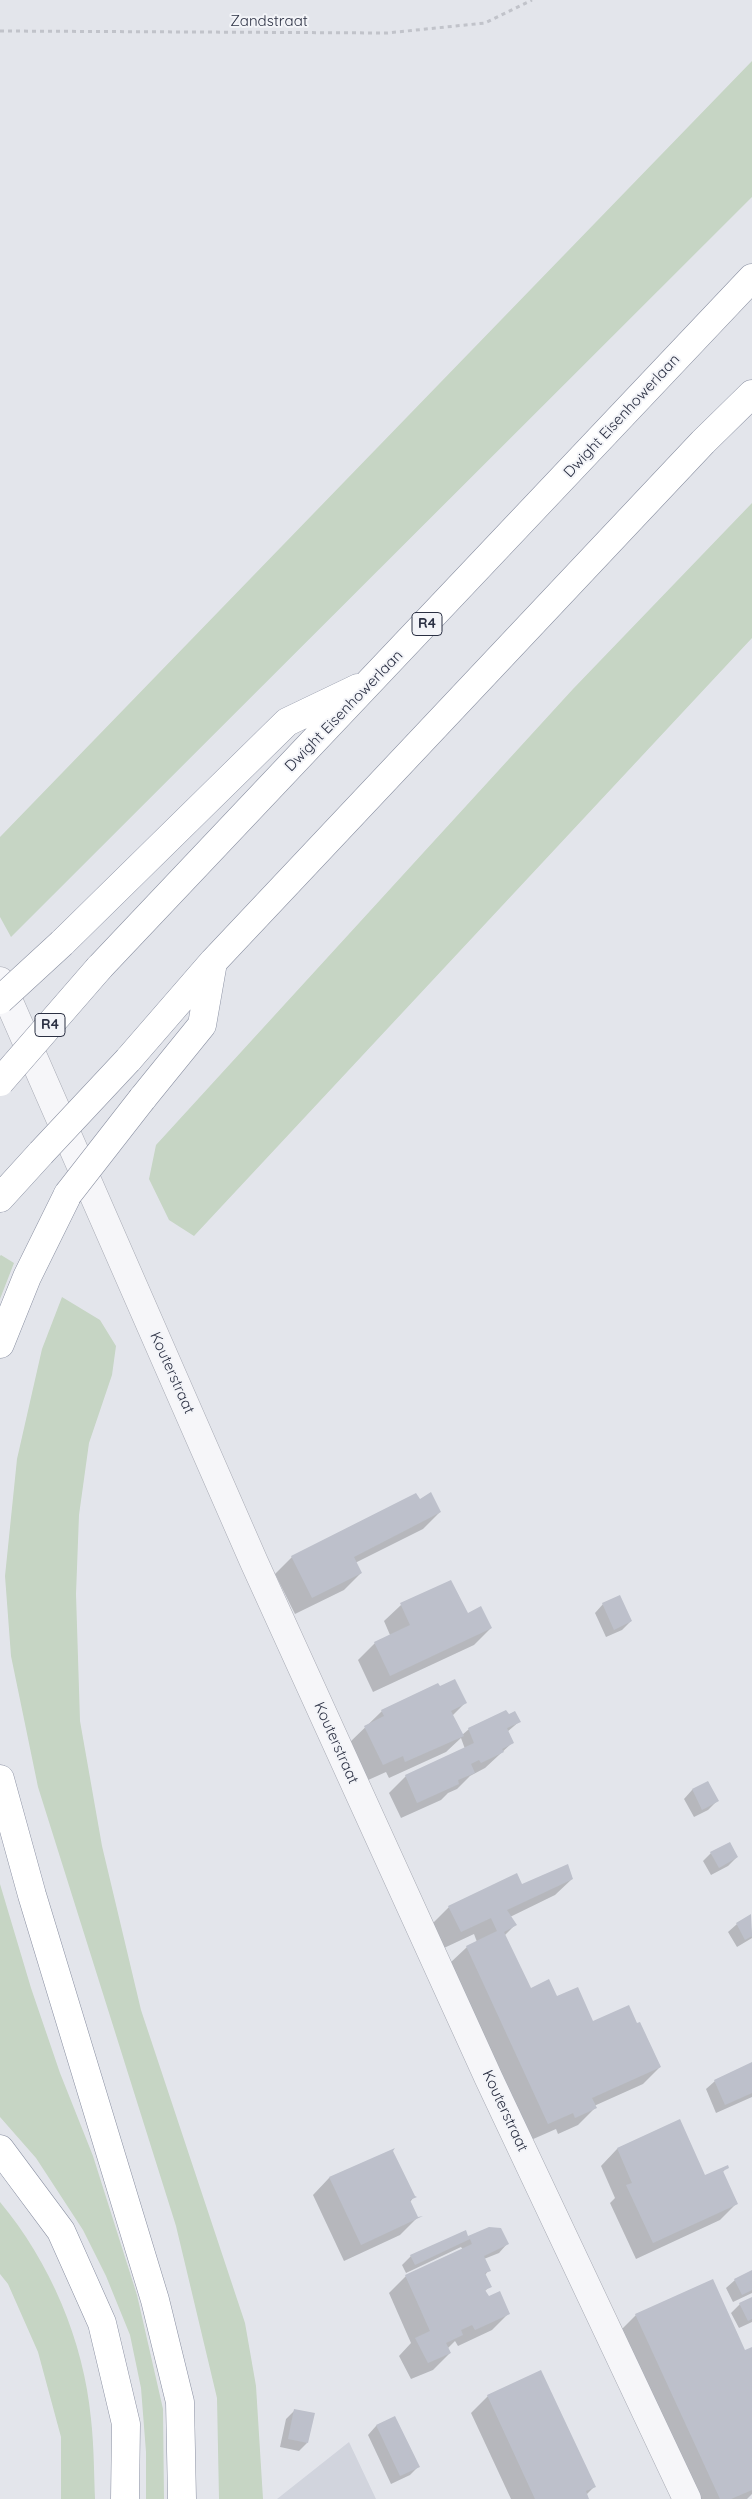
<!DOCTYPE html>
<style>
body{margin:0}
canvas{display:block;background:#e3e5eb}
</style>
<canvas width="752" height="2499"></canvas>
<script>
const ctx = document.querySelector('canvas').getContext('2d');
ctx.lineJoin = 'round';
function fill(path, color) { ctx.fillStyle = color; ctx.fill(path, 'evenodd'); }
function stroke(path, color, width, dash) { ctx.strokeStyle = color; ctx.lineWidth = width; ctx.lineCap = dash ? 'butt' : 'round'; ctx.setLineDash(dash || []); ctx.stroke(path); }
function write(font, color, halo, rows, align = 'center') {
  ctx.font = font + ' Quicksand,sans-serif'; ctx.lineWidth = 4; ctx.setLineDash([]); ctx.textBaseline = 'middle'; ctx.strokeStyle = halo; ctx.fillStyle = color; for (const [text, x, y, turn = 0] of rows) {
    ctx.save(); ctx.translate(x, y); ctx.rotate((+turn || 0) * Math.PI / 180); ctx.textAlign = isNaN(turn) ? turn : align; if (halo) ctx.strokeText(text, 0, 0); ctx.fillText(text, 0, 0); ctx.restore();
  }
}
fill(new Path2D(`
 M349,2442l27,57h-99z`), '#d1d4dd');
fill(new Path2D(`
 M752,61v136l-741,740 -11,-20v-80z
 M752,503v135l-558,598 -25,-16 -20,-41 7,-34 417,-456z
 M1,1255l13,8 -14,36v-43z
 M62,1297l38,23 16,26 -4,29 -23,68 -10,72 -3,79 4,127 22,125 39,164 104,313 11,63 7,113h-44l-2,-101 -41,-172 -138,-439 -27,-131 -6,-80 12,-117 25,-110z
 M0,1884l31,104 29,85 33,83 44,139 26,114 1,90h-18v-47l-5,-64 -11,-53 -24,-59 -23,-46 -47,-72 -36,-41z
 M0,2202c50,60 84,139 91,217 3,27 3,54 4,80h-34v-62l-23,-85 -30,-68 -8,-10z`), '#c6d5c4');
fill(new Path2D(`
 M440,1512l-17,17 -68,34 6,10 -17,17 -49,24 -20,-40 17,-17z
 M451,1582l17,33 23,13 -17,17 -101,47 -15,-32 17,-17 15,-8 -6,-14 17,-16z
 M603,1604l28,17 -9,9 -16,7 -11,-24z
 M466,1702l-14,14 10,19 7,-6 40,-13 11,5 -13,11 5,11 -27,25 -15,8 -13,13 -9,4 -7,7 -40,18 -12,-25 17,-17 59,-27 -4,-11 -15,14 -57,26 -3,-6 -20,9 -18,-37 34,-33z
 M708,1782l9,19 -9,9 -14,7 -10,-18 8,-9z
 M711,1853l26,4 -9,9 -17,9 -8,-14z
 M572,1879l-17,16 -45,22 5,8 -11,11 26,53 26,9 104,69 -17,17 -49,22 1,2 -17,17 -20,9 -2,-5 -25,11 -81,-177 17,-16 10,-5 -3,-8 -30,14 -12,-24 17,-17 73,-21z
 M750,1916l2,22 -15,9 -9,-15 9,-8z
 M752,2063v34l-36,16 -10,-24 9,-8z
 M679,2121l26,56 22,-10 -5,6 15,30 -17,17 -84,39 -26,-56 5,-5 -14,-32 16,-17z
 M392,2151l22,46 -4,5 7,16 -17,17 -56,26 -31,-66 16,-17z
 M465,2231l2,7 40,6 -8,9 -15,6 5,11 -4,5 5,11 -5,5 3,7 21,15 -17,17 -34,16 -3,-5 -8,8 3,4 -17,17 -22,9 -12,-23 12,-13 -22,-50 17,-17 57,-26 -2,-3 -55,26 -4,-8 9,-9z
 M752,2272v21l-19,9 -7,-14 9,-8z
 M752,2299v23l-13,6 -8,-15 9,-9z
 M636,2315l109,37 7,-4v146l-5,5h-51l-77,-167z
 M488,2396l106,91 -8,8 2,4h-77l-40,-86z
 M295,2410l12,33 -8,8 -19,-4 6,-28z
 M395,2418l23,49 -8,8 -19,9 -23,-49 8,-9z`), '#0003');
fill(new Path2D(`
 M431,1492l10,20 -87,45 8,16 -50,25 -21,-42 125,-63 4,6z
 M451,1580l17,33 13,-7 11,22 -102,48 -16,-34 36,-17 -10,-22z
 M620,1595l12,26 -18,9 -12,-27z
 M455,1679l12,24 -16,8 13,25 -59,26 -2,-6 -20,9 -19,-39 20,-10 -3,-6 57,-27 2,3z
 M506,1710l3,4 6,-3 6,11 -14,6 7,15 -12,6 2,3 -23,11 -2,-3 -8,4 4,9 -17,7 1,4 -42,19 -12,-28 69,-32 -6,-15z
 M708,1781l11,20 -17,9 -10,-21z
 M730,1842l8,15 -19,11 -9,-16z
 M568,1864l5,15 -66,31 10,15 -13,7 27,56 18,-9 8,17 21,-9 15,34 36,-16 8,18 3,-1 21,45 -69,31 5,10 -22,10 -2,-5 -25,11 -82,-178 31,-15 -6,-13 -30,14 -13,-26 69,-33 5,11z
 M751,1914l1,22 -7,4 -9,-17z
 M752,2062v31l-27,12 -11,-25z
 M680,2119l25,56 23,-10 1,3 -6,3 15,33 -85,39 -27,-58 6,-2 -15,-35z
 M395,2148l-2,3 22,45 2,1 -7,3 8,17 5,-1 -62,29 -32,-68z
 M489,2227l12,1 8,16 -25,12 7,15 -6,2 7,14 -7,3 4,6 11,-5 10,23 -35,16 -3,-5 -11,5 2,5 -17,8 5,10 -23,10 -13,-25 15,-7 -25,-56 67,-31 -2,-5 -55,26 -5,-10 56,-25 2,6z
 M752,2270v20l-10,5 -8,-16z
 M713,2279l32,71 7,-3v143l-21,9h-11l-85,-185z
 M752,2297v22l-4,2 -9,-18z
 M541,2370l55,117 -10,4 3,8h-54l-48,-104z
 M294,2409l21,4 -7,30 -20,-4z
 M395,2416l25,51 -20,9 -24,-51z`), '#bdc0cb');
const street = new Path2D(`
 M0,981l254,581 235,517 198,420`);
const highway = new Path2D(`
 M62,943l225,-221 71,-34
 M99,968l653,-690
 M128,1060l85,-98 490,-520 49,-48
 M142,1099l60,-74 11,-63
 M0,1198l41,-45
 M0,1344l27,-67 41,-83
 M0,1779l32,116 123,405 25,102 2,97
 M0,2149l61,82 41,92 24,101 -1,75`);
stroke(street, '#a8abb5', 29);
stroke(highway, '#8a90a2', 29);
stroke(new Path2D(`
 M0,31l387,2 98,-10 47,-23`), '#c1c3ca', 3, [4, 4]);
stroke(street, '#f6f6f9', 28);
stroke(highway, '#fff', 28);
const highwayBridge = new Path2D(`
 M0,1000l62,-57
 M0,1082l99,-114
 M41,1153l87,-93
 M68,1194l74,-95`);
stroke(highwayBridge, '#8a90a2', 29, []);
stroke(highwayBridge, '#fff', 28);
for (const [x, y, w] of [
 [427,624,30],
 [50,1025,30]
]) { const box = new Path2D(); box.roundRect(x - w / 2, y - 11.5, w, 23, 4); ctx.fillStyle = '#f3f4f8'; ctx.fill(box); stroke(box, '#2b3043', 1); }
write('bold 14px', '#2b3043', null, [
 ["R4",427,624],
 ["R4",50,1025]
]);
write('15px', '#2b3043', '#f3f4f8', [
 ["Zandstraat",269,21],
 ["Dwight Eisenhowerlaan",622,416,-47],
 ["Dwight Eisenhowerlaan",344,711,-46],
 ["Kouterstraat",172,1373,66],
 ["Kouterstraat",336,1743,66],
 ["Kouterstraat",505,2111,65]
]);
</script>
